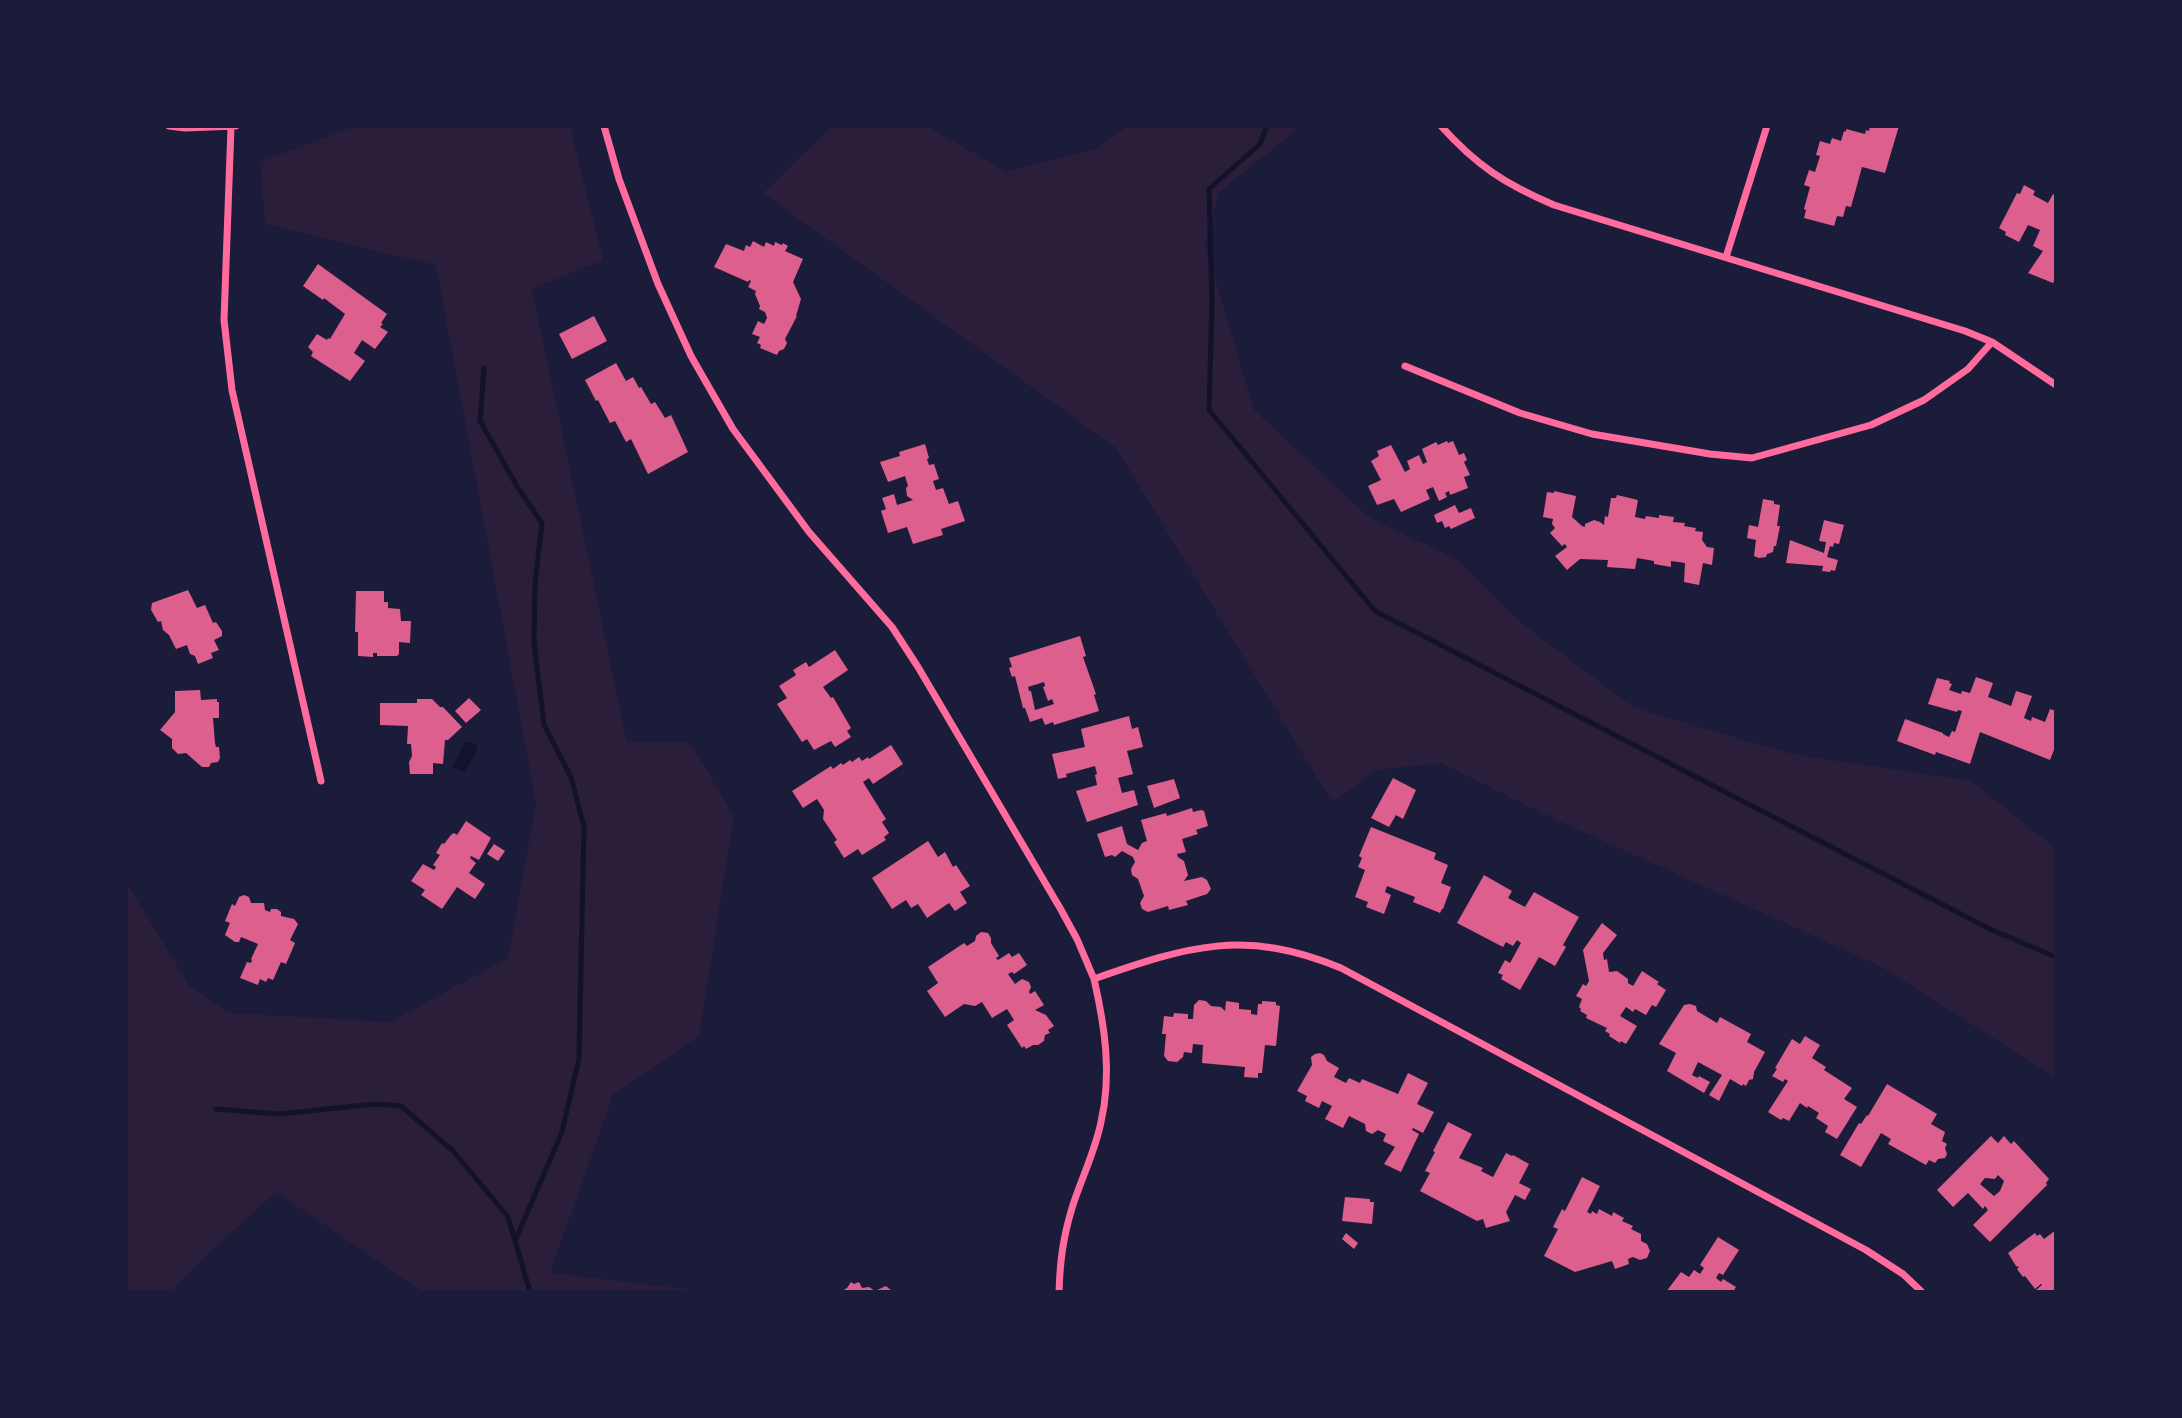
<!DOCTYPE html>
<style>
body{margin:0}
#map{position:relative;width:2182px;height:1418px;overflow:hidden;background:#1b1b3a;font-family:Ubuntu,sans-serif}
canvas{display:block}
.frame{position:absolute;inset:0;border:128px solid #1b1b3a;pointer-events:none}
</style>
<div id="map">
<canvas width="2182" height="1418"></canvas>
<div class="frame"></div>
</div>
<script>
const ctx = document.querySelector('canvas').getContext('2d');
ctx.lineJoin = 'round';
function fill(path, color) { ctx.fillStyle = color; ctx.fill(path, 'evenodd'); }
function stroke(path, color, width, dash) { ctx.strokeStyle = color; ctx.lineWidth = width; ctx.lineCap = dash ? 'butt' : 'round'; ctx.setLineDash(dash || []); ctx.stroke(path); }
fill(new Path2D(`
 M355,126h215l33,134 -71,29 95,453 64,1 43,74 -35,219 -86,59 -63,178 161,19h-287l-148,-100 -55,50 -51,50h-44v-410l63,103 39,28 162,9 118,-64 28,-155 -100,-538 -171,-41 -5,-62z
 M832,126h95l79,46 90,-23 31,-23h174l-82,66 -14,53 49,165 117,109 86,40 67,66 110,83 158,46 179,27 85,68v229l-176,-112 -321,-145 -118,-58 -64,7 -45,32 -216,-354 -353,-255z`), '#2a1e3b');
fill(new Path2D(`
 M467,742h4l5,3 1,6 -13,21 -10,-4 -1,-4 5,-6 3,-11z`), '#12122b');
stroke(new Path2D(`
 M1267,126l-7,18 -51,45 3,113 -3,108 166,201 617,319 64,27
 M484,368l-4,53 38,67 24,35 -7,61 -1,58 10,83 27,52 13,50 -5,231 -17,74 -47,109
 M216,1109l63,5 96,-10 26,2 52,45 55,66 22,75`), '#12122b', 5);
fill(new Path2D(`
 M1870,126h29l-14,47 -23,-6 -11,40 -5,-1 -3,11 -6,-1 -3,10 -30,-8 2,-8 -2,-1 6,-22 -6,-2 5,-15 6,2 5,-16 -4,-1 4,-14 10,3 2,-6 9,3 3,-10 2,1v-3l19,5 1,-4 3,1z
 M2024,185l11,6 -2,4 15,8 5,-9 3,2v82l-3,5 -25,-10 15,-22 -10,-5 7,-16 -12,-5 -9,17 -14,-7 1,-3 -7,-4 18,-35 3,1z
 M753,241l11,6 2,-5 8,4 1,-4 7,3 1,-2 5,3 -3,5 18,8 -10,23 8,17 -5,17h1l-12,23 2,4 -3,6 -5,2 -2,4 -17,-7 1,-3 -4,-2 3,-6 -8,-3 6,-13 6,3 3,-6 -2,-6 -6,-3 1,-3 -5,-12 1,-3 -8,-4 3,-6 -2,-1 -1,2 -34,-15 12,-23 18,7 2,-6 4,2z
 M318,264l69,50 -6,9 2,1 -3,3 8,5 -13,17 -13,-9 -8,13 11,8 -15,20 -39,-25 2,-4 -5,-5 9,-13 10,6 1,-2 2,1 15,-25 -21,-16 -1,2 -20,-14z
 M594,316l13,25 -35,18 -13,-25z
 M616,363l10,18 7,-4 6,11 2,-1 10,17 4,-2 10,16 6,-3 17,37 -40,22 -17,-35 -5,3 -11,-21 -5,2 -12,-23 -2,1 -11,-21z
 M1447,441l1,2 5,-2 6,14 5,-2 3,7 -3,2 6,13 -6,2 4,11 -18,7 -1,-4 -4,2 2,4 -8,4 -6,-14 -7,3 4,9 -29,13 -7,-13 -17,6 -9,-19 13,-6 -10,-19 8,-5 -2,-5 14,-6 14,27 5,-3 -3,-8 12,-6 4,9 4,-2 -5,-13 14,-7 2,3z
 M925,444l4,14 -2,1 2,6 5,-1 5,15 -6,2 3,9 7,-2 6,16 9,-3 7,20 -24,8 2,6 -30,9 -6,-17 -19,6 -7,-22 5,-2 -4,-11 12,-4 3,11 16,-5 -6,-4 -1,-8 2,-2 -3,-10 -17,6 -8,-20 20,-6 -1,-4z
 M1554,491l22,5 -4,21 10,9 3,1v-3l9,-4 6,2 4,3 1,-9 3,1 3,-19h5l1,-3 21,5 -3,17 10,2 1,-3 13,2v-3l15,2 -1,5 12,1 -1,3 12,2 -1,3 8,1 -1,8 5,7 7,1 -2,17 -9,-2 -4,22 -15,-3 1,-19 -14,-2v6l-17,-3v-3l-17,-3 -2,11 -28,-2 1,-7 -28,-1 -13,11 -12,-14 12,-9 -2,-3 -3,2 -12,-13 5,-5 -3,-4 1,-5 -10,-2 4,-25 7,1z
 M1763,499l11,2v3l6,1 -3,21h3l-4,20h-2l-1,6 -6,2 -1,3 -7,1 -5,-2 2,-16 -9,-2 2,-13 9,2z
 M1455,505l4,8 12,-5 4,10 -24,11 -2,-3 -4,2 -3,-7 -5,2 -3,-8z
 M1824,520l20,5 -5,19 -5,-1 -1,4 -3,-1 -3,11 11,3 -3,11 -4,-1 -1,2 -8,-1 1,-5 -37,-3 4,-23 34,13 2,-11 -7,-1z
 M188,590l9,18 8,-3 8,18 3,-1 6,9v5l-8,4 5,10 -8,3 2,5 -15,6 -3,-8 -5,-2 -3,-9 -11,4 -7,-14 -6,-5 -2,-9 -3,1 -7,-12 1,-7z
 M356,591h28v11h4v6l12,1 1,12h10l-1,22 -11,-1v12l-2,2h-20v-3h-4v4l-15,-1v-24h-3z
 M1080,636l6,20 -3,1 13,37 -2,1 5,16 -45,14 -1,-3 -8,3 -3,-7 -12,4 -5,-14h-2l-8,-32 -3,1 -3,-9 3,-1 -3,-9zM1044,682l1,4 -2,1 5,14 4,-2 2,5 -19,6 -4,-19h-2l-1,-4z
 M835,650l13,20 -25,17 8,11 2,-1 18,31 -4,3 4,6 -16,10 -4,-6 -17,9 -7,-11 -5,3 -25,-38 10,-6 -8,-12 17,-11 -3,-5 13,-8 3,5z
 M1976,677l17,6 -5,14 23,9 5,-15 16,5 -8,22 7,3 1,-4 13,5 5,-13 6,2v34l-6,15 -70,-28 -10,32 -34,-12 -1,3 -38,-14 8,-22 38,14v1l6,3 3,-6 3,1 7,-21 -4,-1 -1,2 -29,-8 9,-26 13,3 -1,2 3,1 -3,6 12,4 1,-3 8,2z
 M200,690l1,10 16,-1v3h2v16h-6l2,25 1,4h3l1,11 -2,4 -7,1 -2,4h-7l-16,-14 -8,1 -6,-6v-9l-12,-9 15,-18v-21z
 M469,698l12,12 -15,13 -11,-12z
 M417,699h15l8,8h3l19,20 -14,13h-3l-2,24 -10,-1v11h-23l-1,-12 3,-6 -1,-12h-4l1,-18 -28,-1v-22h37z
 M1129,716l3,13 6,-2 5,20 -16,4 6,23 -15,4 4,15 12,-3 4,15 -51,17 -11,-31 21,-6 -2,-10 2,-1 -2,-8 -29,8 1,3 -9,2 -6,-25 33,-7 -4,-18z
 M891,745l12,19 -30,20 -4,-6 -6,4 23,37 -4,3 7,11 -5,4 2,3 -24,15 -4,-6 -14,9 -10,-16 3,-2 -14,-21 1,-9 -7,-11 -14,9 -11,-17 39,-25 2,3 8,-6 2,2 7,-5 2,2 7,-5 3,4 6,-4 1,2z
 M1393,778l23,12 -13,29 -7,-4 -7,12 -18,-9z
 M1174,779l6,19 -26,10 -7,-22z
 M1192,808l1,4 8,-2 3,1 4,15 -12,4 2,4 -16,5 4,13 -9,2 1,3 6,4 4,14 -4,6 18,-4 5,3 4,9 -4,5 -21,7 2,4 -19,5 -1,-4 -20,6 -6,-3 -2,-6 4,-7 -6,-17 -6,-4 -1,-6 4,-7 -2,-5 -11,-6 -7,6 -3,-2 -7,2 -8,-23 25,-8 5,18 11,6 4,-7 5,-2 -6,-21 25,-7 1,3z
 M466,821l25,17 -12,22 -8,-4 -1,2 6,5 -7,10 16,11 -10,15 -18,-12 -15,22 -21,-14 4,-5 -14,-9 12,-17 11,6 2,-3 -3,-2 7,-10 -4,-2 6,-10 2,1 7,-9 3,-2 3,2z
 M1371,827l65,26 -2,6 14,6 -7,18 10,4 -8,22h-1l-2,4 -27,-11 2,-5 -28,-11 -2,6 6,3 -7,19 -18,-7 2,-5 -13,-5 10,-27 -7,-3 4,-9 -3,-2z
 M928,841l10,16 7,-5 8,15 3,-2 14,21 -10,6 7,11 -12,8 -6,-8 -22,15 -9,-14 -7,4 -5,-8 -14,9 -20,-31z
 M494,844l11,7 -7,10 -11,-7z
 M1484,875l28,16 -4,7 17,9 9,-15 45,25 -16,28 3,2 -11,19 -16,-9 -19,33 -19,-11 2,-4 -5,-2 7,-13 5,3 11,-20 -4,-3 -4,6 -7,-4 -3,5 -46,-24z
 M244,895l5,2 2,6h13l1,7 5,2 1,-3h6l4,3v4l13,3 4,5 -8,16 5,3 -9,21 -5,-2 -8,18 -5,-2 -2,4 -6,-3 -2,6 -18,-7 7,-16 4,1 1,-3 -1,-1 7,-15 -17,-7 -2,5h-4l-10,-7 5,-12 -5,-2 7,-17 3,2 4,-9z
 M1602,923l15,12 -14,18 1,7 3,-1 2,13 8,-1 11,8v4l5,3 9,-15 17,11 -2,2 9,6 -10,17 -4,-2 -6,10 -11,-6 -2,3 -7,-5 -6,9 17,10 -11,18 -5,-3 -1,2 -11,-7 1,-2 -5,-3 2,-3 -21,-10 1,-3 -7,-4 1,-2 -2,-2 3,-8 -6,-3 7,-12 3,2 3,-5 -6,-31z
 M981,932l7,1 3,5v5l8,13 -3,2 2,2 11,-7 3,4 7,-4 8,12 -13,9 -2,-2 -4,2 7,10 7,-5 7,3 2,5 -2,5 1,2 5,-3 9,14 -9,5 11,5 8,11 -6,4 2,3 -5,2 -1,6 -6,4h-5l-7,4 -2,-3 -2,2 -15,-23 7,-5 -7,-11 -15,9 -10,-16 -7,4 -11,-2 -19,13 -18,-26 11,-8 -10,-16 36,-24 3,3 8,-5 1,-5z
 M1199,1000l7,1 5,5 10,1 4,4 1,-10 13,2v6l12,1v4l6,1 1,-11h4v-3l14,1v3l4,1 -4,40 -11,-1 -3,28h-4v5l-14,-1 1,-10 -43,-4 1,-18 -10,-1 -1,9 -8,-1 -1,5 -6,5 -9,-1 -4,-5 2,-22h-4l2,-18 9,1 1,-4 14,1v5h5l1,-14z
 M1690,1004l6,2 1,5 20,12 3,-6 31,17 -4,8 18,10 -11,20 -1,7 -4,1 -3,6 -3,-2 -1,2 -12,-7 -11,22 -10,-6 13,-20 -24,-13 -6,13 6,3 1,-2 11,6 -6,11 -37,-22 9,-18 -17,-9 25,-39z
 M1805,1036l15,9 -8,13 14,9 -2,3 28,18 -8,11 13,8 -20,32 -12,-7 3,-6 -12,-8 3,-5 -11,-7 -1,2 -7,-5 -11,18 -6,-3 -2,2 -13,-8 20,-31 -3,-2 -2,3 -11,-6 5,-7 -2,-1 17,-29 8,5z
 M1320,1053l4,2 3,6 12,7 -5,9 12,6 3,-5 11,5 2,-4 36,15 10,-21 20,10 -11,21 17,8 -11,21 -10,-5 -1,2 7,4 -18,38 -17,-8 11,-17 -12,-6 3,-7 -8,-4 -6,4 -6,-3 -1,-7 -16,-8 -6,12 -18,-9 7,-13 -10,-5 -3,7 -14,-7 2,-5 -10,-5 15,-26 -1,-8 4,-3z
 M1887,1084l50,30 -6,10 14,8 -3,9 5,3 -2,4 2,6 -2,4 -7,1 -3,4 -6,-3 -3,5 -38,-21 3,-5 -10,-6 -20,34 -21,-12 19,-32 2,1 6,-9 1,1z
 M1448,1122l24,12 -13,24 24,10 -2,3 12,6 13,-24 6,3 1,-1 16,9 -10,19 12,6 -6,11 -10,-5 -9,17 4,9 -24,7 -3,-9 -6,2 -57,-30 10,-18 -5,-2 10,-19 -2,-1z
 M1991,1136l7,7 6,-7 7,8 3,-3 35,38 -3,4 1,2 -57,57 -17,-17 15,-15 -3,-4 -2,3 -15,-16 -15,14 -16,-17zM1998,1175l6,6 -4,10 -6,5 -14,-12 5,-6 10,1z
 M1582,1177l18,9 -13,26 4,2 1,-3 5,3 2,-5 13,7 1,-4 11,6 -2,3 11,5 -2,3 10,5v7l6,3 3,7 -3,7 -7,2 -7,-3 -5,2 1,5 -14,5 -3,-8 -37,11 -31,-16 14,-27 -5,-2 9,-18 3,2z
 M1345,1197l25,2v3h4l-2,22 -30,-3z
 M2056,1230v62h-19l-1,-2 6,-5 -1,-1 -6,5 -10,-13 -2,1 -6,-8 2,-2 -3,-1 -8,-13 27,-20 2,3 3,-2 4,5z
 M1346,1233l12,10 -4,6 -12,-10z
 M1718,1237l21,13 -16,25 -4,-2 -3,5 5,4 2,-3 13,8 -3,5h-67l15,-20 8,5 5,-7 6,4 4,-6 -4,-3z
 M851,1282l3,2 5,-2 3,6 7,-1 6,4 11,-5 7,6h-53l7,-4z`), '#dd5f8e');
stroke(new Path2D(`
 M169,126l16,2 51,-2
 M604,126l15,53 39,105 33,72 12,21 30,52 76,103 83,95 26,40 142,241 17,31 17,40
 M1441,126c36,40 64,58 113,79l411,126 27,11 64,43
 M231,127l-7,193 8,70 89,391
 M1726,257l41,-131
 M1405,366l115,47 72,21 118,20 42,4 119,-33 53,-25 44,-31 24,-27
 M1059,1292c1,-31 4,-54 13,-84 9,-29 23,-56 29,-86 11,-48 4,-95 -7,-143 94,-33 151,-51 247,-11l525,282 37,24 19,18`), '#ff6b9d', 7);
</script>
